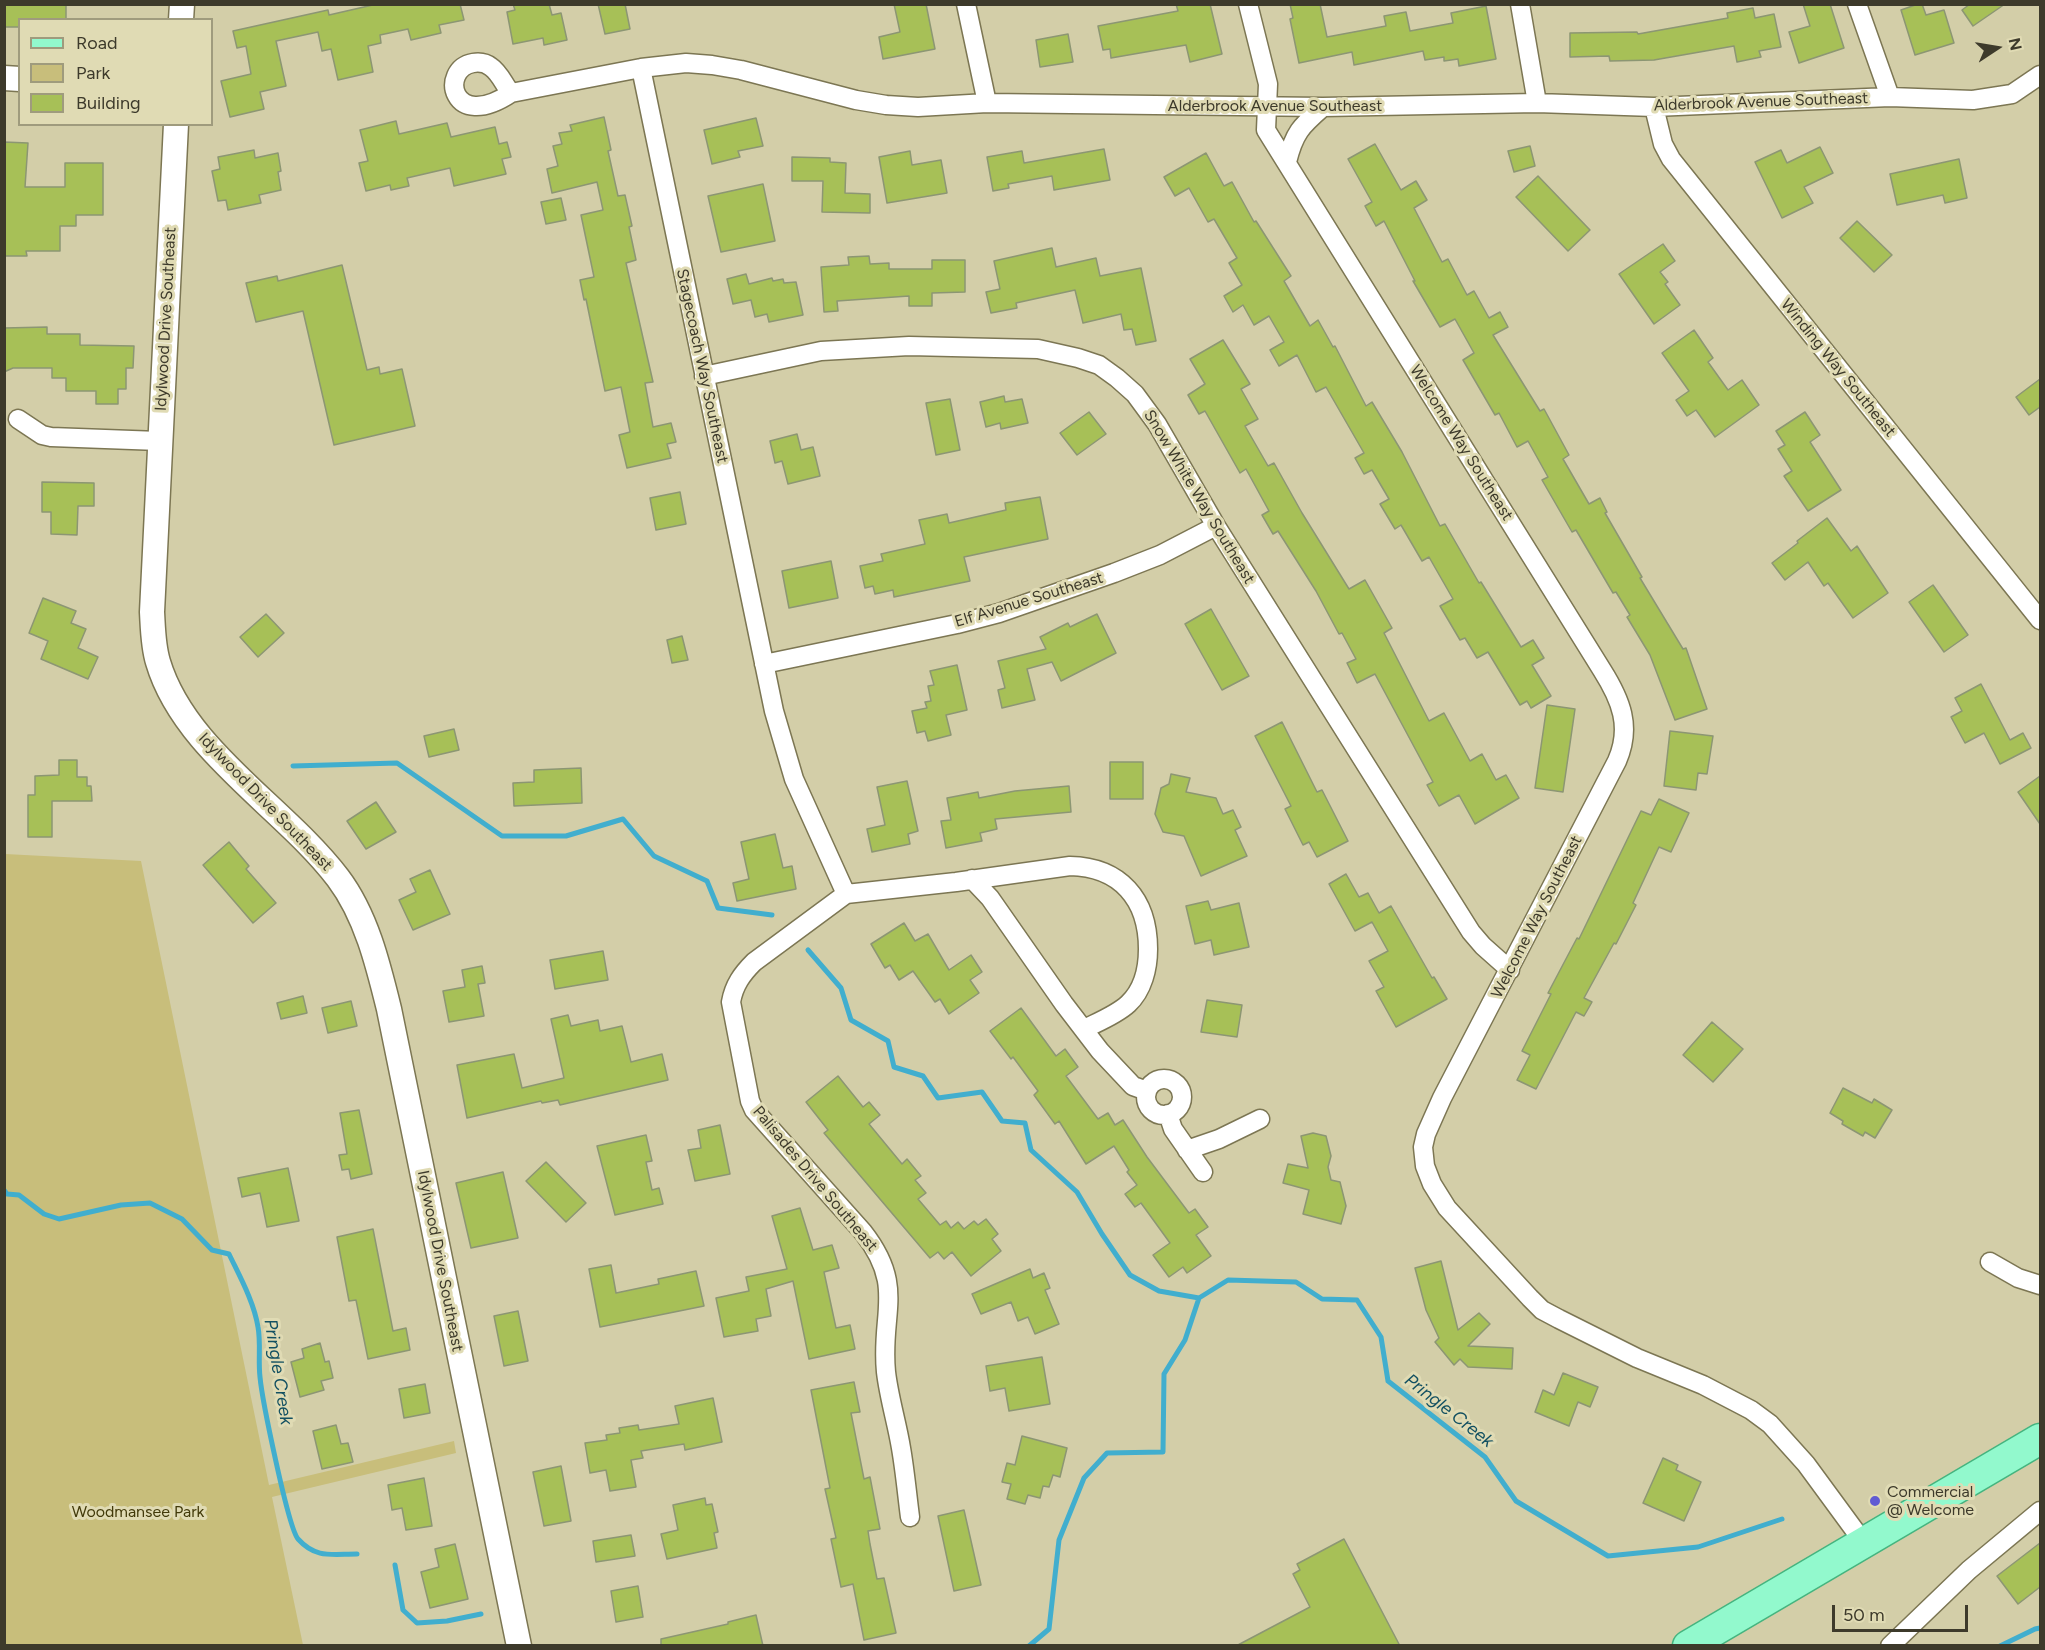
<!DOCTYPE html>
<style>
body{margin:0}
#map{position:relative;width:2045px;height:1650px;overflow:hidden;background:#d3cea8;font-family:Figtree,sans-serif}
canvas{display:block}
.frame{position:absolute;inset:0;border:6px solid #3d3a2b;pointer-events:none}
.legend{position:absolute;left:18px;top:18px;width:195px;height:108px;box-sizing:border-box;background:#e0dbb4;border:2px solid #9f9b7d;margin:0;padding:8px 10px;list-style:none;font-size:18px;color:#3d3a2b}
.legend li{display:flex;align-items:center;gap:12px;height:30px}
.legend b{width:30px;border:2px solid #9f9b7d}
.north{position:absolute;left:1967px;top:18px;width:60px;height:60px;-webkit-text-stroke:4px #e0dbb4;paint-order:stroke;rotate:78deg;font-size:16px;font-weight:700;line-height:24px;text-align:center;color:#3d3a2b}
.north::after{content:'';display:block;margin:auto;width:21px;height:27px;background:#3d3a2b;clip-path:polygon(50% 0,100% 100%,50% 72%,0 100%)}
.scale{position:absolute;left:1832px;top:1605px;width:136px;height:27px;box-sizing:border-box;border:3px solid #3d3a2b;border-top:0;padding-left:8px;font-size:18px;line-height:21px;white-space:nowrap;color:#3d3a2b;-webkit-text-stroke:4px #e0dbb4;paint-order:stroke}
</style>
<div id="map">
<canvas width="2045" height="1650"></canvas>
<div class="frame"></div>
<ul class="legend">
<li><b style="height:8px;background:#92f9cd"></b>Road</li>
<li><b style="height:16px;background:#c8be7b"></b>Park</li>
<li><b style="height:16px;background:#a7c057"></b>Building</li>
</ul>
<div class="north">N</div>
<div class="scale">50 m</div>
</div>
<script>
const ctx = document.querySelector('canvas').getContext('2d');
ctx.lineJoin = 'round';
function fill(path, color) { ctx.fillStyle = color; ctx.fill(path, 'evenodd'); }
function stroke(path, color, width, dash) { ctx.strokeStyle = color; ctx.lineWidth = width; ctx.lineCap = dash ? 'butt' : 'round'; ctx.setLineDash(dash || []); ctx.stroke(path); }
function write(font, color, halo, rows, align = 'center') {
  ctx.font = font + ' Figtree,sans-serif'; ctx.lineWidth = 6; ctx.setLineDash([]); ctx.textBaseline = 'middle'; ctx.strokeStyle = halo; ctx.fillStyle = color; for (const [text, x, y, turn = 0] of rows) {
    ctx.save(); ctx.translate(x, y); ctx.rotate((+turn || 0) * Math.PI / 180); ctx.textAlign = isNaN(turn) ? turn : align; if (halo) ctx.strokeText(text, 0, 0); ctx.fillText(text, 0, 0); ctx.restore();
  }
}
fill(new Path2D(`
 M5,854l136,7 128,624 185,-44 2,12 -184,44 31,148h-298z`), '#c8be7b');
stroke(new Path2D(`
 M293,766l104,-3 105,73h64l57,-17 31,37 53,25 11,27 54,7
 M808,950l33,38 10,32 37,21 6,26 29,9 15,22 44,-6 20,29 23,2 6,27 46,42 25,42 28,41 29,16 40,7
 M4,1190l3,4 12,1 25,19 15,5 62,-14 29,-2 32,16 30,31 17,4c11,23 25,48 29,73 3,16 0,34 2,50 2,22 28,150 38,162 18,20 34,15 59,15
 M395,1565l8,45 14,13 30,-2 34,-7
 M1029,1646l20,-17 10,-89 25,-62 23,-25 56,-1 1,-78 21,-34 14,-42 29,-18 68,2 26,17 35,1 24,37 7,44 97,76 31,44 92,55 90,-9 84,-28
 M2000,1646l35,-17 5,-1`), '#41aece', 5);
const building = new Path2D(`
 M4,4h62v16h-46v7h-16z
 M377,4h83l4,16 -25,5 2,8 -30,7 -3,-11 -28,6 1,8 -13,3 5,26 -35,8 -7,-31 -9,2 -4,-19 -42,9 10,45 -26,6 4,17 -34,8 -9,-36 30,-7 -5,-28 -9,2 -4,-17 95,-21 1,5z
 M513,4h36l3,11 9,-2 6,27 -23,5 -1,-7 -30,6 -6,-32 8,-2z
 M598,4h27l5,25 -25,5z
 M894,4h32l9,45 -52,10 -4,-22 21,-5z
 M1176,4h34l12,50 -32,8 -4,-17 -75,13 -1,-9 -7,1 -5,-24 80,-15z
 M1290,4h30l7,33 59,-11 -2,-10 22,-4 4,19 43,-8 -2,-10 35,-7 10,53 -37,7 -1,-7 -14,2v-4l-19,3 -2,-9 -69,14 -2,-13 -53,11 -9,-44 3,-1z
 M1803,4h27l14,44 -45,15 -10,-31 21,-6z
 M1918,4h4l4,11 18,-5 10,33 -39,12 -14,-45z
 M1970,4h35l-32,22 -11,-16z
 M1753,8l2,10 19,-4 7,33 -22,4 2,6 -24,5 -3,-16 -80,14 -44,1 -1,-5 -39,1v-24l67,-1 1,2 90,-16 -1,-5z
 M1068,34l5,28 -33,5 -4,-27z
 M604,117l7,33 -3,1 10,45 7,-1 7,31 -3,1 7,33 -10,3 27,119 -8,1 8,44 18,-4 5,19 -9,2 4,14 -44,10 -8,-33 11,-3 -9,-45 -16,4 -19,-92 -2,1 -4,-20 14,-3 -13,-62 22,-5 -6,-28 -45,11 -5,-24 11,-3 -5,-20 9,-2 -3,-11 13,-2 -2,-6z
 M756,118l7,28 -25,5 2,6 -28,7 -8,-34z
 M396,121l3,13 48,-11 4,14 44,-10 4,17 8,-2 4,15 -9,2 4,15 -52,12 -4,-18 -43,10 2,8 -18,4 -1,-5 -24,6 -7,-28 9,-2 -8,-31z
 M4,142l24,1 -3,44h40v-24h38v52h-27v11h-16v25h-34l1,5h-23z
 M1375,144l26,46 15,-9 11,19 -13,8 28,54 6,-3 19,36 7,-4 15,27 11,-6 8,15 -15,8 47,76 4,-2 25,46 -6,4 26,45 11,-6 7,14 -2,1 37,64 -2,1 43,71 3,-1 21,61 -32,11 -25,-65 -23,-38 3,-2 -14,-23 -3,1 -37,-63 -4,2 -30,-52 6,-3 -20,-36 -11,6 -18,-34 -4,2 -32,-55 11,-7 -19,-34 -15,8 -27,-46h2l-31,-60 -8,5 -11,-20 7,-4 -24,-43z
 M1530,146l5,20 -21,6 -6,-21z
 M1820,147l13,26 -29,14 9,16 -31,15 -27,-56 26,-12 6,13z
 M1104,149l6,31 -56,10 -2,-14 -44,8 1,4 -16,3 -6,-34 35,-6 2,12z
 M254,150l1,8 23,-5 3,18 -3,1 3,18 -22,5 2,8 -33,7 -2,-10 -8,1 -6,-30 8,-2 -2,-12z
 M910,151l2,14 29,-5 6,33 -60,10 -8,-46z
 M1206,153l18,33 8,-4 22,40 2,-1 35,55 -7,5 26,45 8,-6 15,27 2,-1 31,60 6,-4 30,50 38,74 5,-2 34,59 2,-1 40,65 12,-7 11,18 -12,7 19,31 -20,12 -4,-7 -7,4 -32,-53 -11,6 -12,-20 -5,2 -20,-34 13,-7 -24,-42 -7,4 -21,-36 -6,4 -15,-25 9,-5 -17,-29 -8,4 -9,-16 9,-5 -38,-66 -10,5 -19,-37 -18,11 -9,-16 14,-8 -15,-26 -15,9 -11,-20 -10,7 -9,-16 18,-11 -13,-22 8,-5 -23,-39 -6,3 -19,-34 -14,8 -11,-19z
 M792,157l38,1v4l16,1 -1,30 25,1v19l-48,-1 1,-31h-31z
 M1959,159l8,39 -22,5 -2,-8 -46,10 -7,-31z
 M1538,176l52,54 -22,21 -52,-54z
 M763,184l12,57 -54,11 -13,-56z
 M561,198l5,22 -20,4 -5,-22z
 M1857,221l35,34 -18,17 -34,-34z
 M1663,244l12,17 -15,11 8,10 -3,2 15,21 -26,19 -35,-50z
 M1052,248l4,19 40,-9 4,18 41,-8 15,73 -20,4 -4,-16 -8,1 -3,-16 -38,9 -8,-33 -59,13 1,5 -26,5 -5,-21 14,-3 -6,-28z
 M869,256l1,8 19,-1v6h43v-9h33v32l-33,1v13h-23v-10l-72,5 1,10 -14,1 -3,-45 28,-2 -1,-8z
 M342,265l25,105 12,-3 1,7 22,-5 13,57 -81,19 -31,-134 -47,11 -10,-39 31,-7 1,5z
 M746,274l3,10 23,-6 1,3 10,-2 1,4 12,-1 7,33 -34,7 -2,-8 -12,3 -4,-17 -18,4 -6,-25z
 M47,327v7h33v11l54,1 -1,22h-7v21h-8v15h-22v-13h-30v-13h-14v-10h-39l-9,4v-44z
 M1694,330l19,28 -5,4 20,28 14,-10 17,25 -44,32 -19,-27 -9,6 -11,-16 13,-9 -27,-38z
 M1223,340l27,44 -9,5 17,30 -13,7 23,40 6,-3 28,50 47,76 16,-9 27,48 -8,5 45,88 15,-8 26,48 12,-7 14,26 10,-5 13,23 -44,26 -16,-29 -20,11 -12,-21 6,-3 -58,-108 -18,9 -10,-20 9,-4 -14,-26 -3,1 -23,-43 -38,-60 -5,3 -11,-19 7,-4 -23,-42 -6,4 -35,-62 -6,3 -11,-19 17,-11 -15,-25z
 M2040,379v28l-11,8 -13,-18z
 M1004,396l1,6 17,-3 6,24 -27,6 -1,-6 -14,4 -6,-25z
 M950,399l10,51 -24,5 -10,-52z
 M1089,412l17,22 -29,21 -17,-22z
 M1805,412l15,23 -10,7 31,48 -33,21 -24,-35 8,-5 -14,-22 7,-4 -9,-14z
 M797,434l4,16 12,-3 7,29 -32,8 -6,-23 -7,2 -5,-22z
 M42,482l52,1v23h-16l-1,29 -26,-1v-22h-9z
 M680,492l6,32 -30,6 -6,-32z
 M1040,497l8,42 -84,18 6,24 -76,16 -1,-7 -18,4 -2,-8 -8,2 -5,-22 23,-5 -2,-7 44,-10 -6,-24 28,-6 2,9 57,-13 -1,-7z
 M1827,518l24,33 6,-5 31,47 -35,25 -25,-35 -4,3 -16,-24 -23,18 -13,-17 26,-20 -1,-2z
 M831,561l7,37 -49,10 -7,-37z
 M1933,585l35,50 -24,17 -35,-50z
 M43,598l33,13 -5,12 15,6 -8,19 20,9 -10,22 -47,-20 7,-18 -19,-8z
 M1211,609l38,67 -27,14 -37,-66z
 M266,614l18,19 -26,24 -18,-20z
 M1097,614l19,39 -55,28 -9,-19 -25,7 8,31 -33,8 -4,-18 7,-2 -7,-27 48,-12 -6,-12 28,-14 2,4z
 M682,636l6,24 -16,3 -5,-23z
 M957,665l10,45 -21,5 5,20 -23,6 -3,-10 -8,2 -5,-22 15,-3 -2,-6 6,-1 -3,-15 6,-1 -4,-14z
 M1981,684l29,56 13,-7 8,15 -31,16 -16,-31 -19,10 -14,-26 11,-6 -7,-13z
 M1547,705l28,4 -12,83 -28,-4z
 M1282,722l35,70 5,-2 26,51 -31,16 -8,-15 -6,3 -18,-36 6,-3 -36,-70z
 M454,729l5,21 -30,7 -5,-21z
 M1670,731l43,5 -6,38 -9,-1 -2,17 -32,-4z
 M59,760h18v17h10v9h4l1,15h-40v36h-24v-42h7v-19l24,-1z
 M1110,762h33v37h-33z
 M581,768l1,35 -68,3 -1,-23 21,-1v-12z
 M1171,774l19,4 -4,14 30,6 7,16 10,-4 8,17 -6,3 12,26 -46,20 -17,-40 -21,-4 -8,-18 6,-26 8,-4z
 M2040,776v48l-22,-32z
 M907,781l11,50 -10,3 2,10 -38,8 -5,-23 18,-4 -8,-38z
 M1069,786l2,26 -76,7 2,10 -17,4 2,8 -36,7 -5,-27 10,-1 -4,-22 31,-6 1,6 36,-7z
 M1659,799l30,14 -18,39 -12,-5 -26,56 3,2 -20,39 -2,-1 -30,55 8,4 -8,14 -8,-4 -40,77 -19,-9 13,-25 -8,-4 29,-57 -3,-1 29,-55 2,1 62,-128 10,4z
 M376,802l20,30 -30,17 -19,-28z
 M775,834l8,34 9,-2 4,23 -59,12 -4,-18 16,-4 -8,-37z
 M229,842l20,24 -3,3 30,34 -23,20 -50,-58z
 M430,870l20,44 -37,16 -14,-30 17,-8 -6,-13z
 M1346,874l13,23 9,-4 11,20 12,-7 41,72 2,-1 13,22 -51,28 -20,-36 8,-4 -15,-26 19,-10 -16,-29 -17,9 -26,-47z
 M1208,901l3,9 28,-7 10,44 -35,8 -3,-15 -16,4 -9,-38z
 M904,923l11,18 13,-7 21,36 22,-15 11,17 -12,8 9,13 -30,21 -9,-15 -5,3 -22,-31 -14,9 -9,-15 -5,3 -14,-24z
 M603,951l5,29 -53,9 -5,-29z
 M482,966l3,17 -7,1 6,32 -35,6 -6,-31 22,-4 -3,-17z
 M303,996l4,17 -26,6 -4,-16z
 M1207,1000l35,5 -5,32 -36,-5z
 M351,1001l6,25 -29,7 -6,-25z
 M1021,1008l35,48 9,-7 13,18 -12,9 32,43 10,-6 7,12 8,-5 24,37 42,56 6,-4 13,18 -12,8 15,21 -24,17 -4,-6 -14,10 -16,-22 17,-12 -29,-40 -6,4 -10,-13 12,-9 -10,-13 2,-2 -15,-24 -28,18 -27,-43 -4,3 -21,-29 4,-4 -25,-34 -2,2 -21,-28z
 M568,1015l3,11 27,-6 2,11 22,-5 9,36 31,-8 6,26 -108,25 -2,-5 -16,3 -1,-2 -74,17 -10,-53 57,-11 8,34 42,-10 -13,-59z
 M1712,1022l31,27 -30,33 -30,-27z
 M838,1076l25,31 6,-5 11,13 -11,9 33,40 5,-5 14,17 -6,4 11,13 -8,6 22,26 6,-4 5,7 7,-6 6,7 10,-8 4,4 8,-6 12,15 -6,5 9,12 -30,25 -19,-24 -8,7 -6,-7 -8,6 -106,-125 4,-3 -22,-28z
 M1843,1088l29,15 2,-4 18,11 -17,28 -10,-6 -2,4 -21,-12 1,-3 -13,-8z
 M359,1110l13,64 -21,5 -2,-10 -7,1 -3,-15 8,-1 -7,-41z
 M720,1125l10,49 -35,7 -7,-31 13,-2 -3,-18z
 M1313,1133l13,3 5,20 -3,11 3,13 9,2 6,24 -5,18 -38,-10 6,-24 -26,-7 5,-19 20,4 -7,-32z
 M646,1135l6,26 -6,1 6,28 7,-2 4,16 -48,11 -18,-69z
 M546,1162l40,41 -20,19 -40,-41z
 M288,1168l11,53 -32,6 -7,-34 -18,4 -4,-19z
 M503,1172l15,66 -47,10 -15,-65z
 M800,1208l13,42 19,-5 7,23 -15,4 12,56 14,-3 5,24 -46,10 -16,-78 -27,8 5,27 -15,3 2,12 -34,6 -8,-39 33,-7 -3,-14 41,-8 -15,-53z
 M373,1229l20,102 13,-3 4,22 -42,9 -12,-59 -7,1 -12,-64z
 M1441,1261l17,69 21,-17 11,11 -22,22 45,2 -1,21 -44,-2 -8,-8 -6,6 -19,-23 4,-4 -13,-28 -11,-42z
 M611,1265l5,28 43,-9 -1,-5 38,-8 8,35 -104,21 -11,-58z
 M1030,1269l3,9 11,-5 6,15 -5,2 14,34 -24,10 -7,-17 -10,4 -7,-19 -30,12 -9,-20z
 M518,1311l10,50 -24,5 -10,-50z
 M320,1343l5,19 4,-1 4,17 -12,3 3,9 -24,7 -9,-35 13,-4 -2,-9z
 M1042,1357l8,47 -41,7 -4,-23 -15,3 -4,-25z
 M1563,1373l35,14 -8,20 -12,-5 -9,24 -34,-14 8,-22 11,5z
 M854,1382l6,30 -9,1 13,66 6,-2 10,52 -12,2 2,13 7,35 7,-1 12,55 -32,7 -11,-56 -12,3 -10,-48 5,-1 -11,-49 5,-1 -19,-98z
 M425,1384l5,29 -26,5 -5,-29z
 M713,1398l9,44 -37,8 -1,-6 -43,7 2,7 -12,2 5,27 -26,4 -4,-21 -16,3 -5,-30 22,-3 -1,-5 14,-2 -1,-5 19,-3 1,5 40,-6 -4,-18z
 M336,1425l5,19 7,-1 5,19 -31,7 -9,-38z
 M1022,1436l45,12 -7,29 -7,-2 -4,12 -6,-1 -3,12 -12,-3 -3,9 -18,-5 4,-15 -9,-2 5,-19 8,2z
 M1663,1458l15,7 -2,5 25,12 -17,39 -41,-18z
 M561,1466l10,55 -27,5 -11,-54z
 M424,1478l8,48 -26,4 -4,-22 -10,2 -4,-25z
 M705,1498l1,7 6,-1 6,28 -4,1 3,15 -50,11 -6,-25 17,-4 -5,-25z
 M964,1510l17,75 -27,6 -16,-75z
 M631,1535l4,21 -39,6 -3,-21z
 M1344,1539l56,107h-164l74,-39 -17,-33 7,-4 -3,-6z
 M2040,1543v44l-22,17 -21,-28z
 M455,1544l13,55 -38,9 -9,-36 18,-5 -4,-18z
 M638,1586l5,31 -27,5 -5,-31z
 M756,1615l7,31h-102v-7l67,-15v-2z`);
fill(building, '#a7c057');
stroke(building, '#8c9673', 1.5);
const minor = new Path2D(`
 M966,4l21,99
 M1248,4l20,80 -2,46 336,540c19,30 30,57 15,91l-175,337 -16,36 -3,13 2,19 7,18 15,24 83,90 12,12 17,9 78,39 66,27 48,25 19,14 36,40 58,79
 M1520,4l17,99
 M1857,4l33,93
 M641,68l133,643 20,68 52,115
 M511,93c-7,-8 -11,-20 -20,-26 -5,-4 -12,-5 -18,-4 -34,6 -22,70 38,30l130,-25 45,-5 26,2 29,5 115,30 30,5 32,2 69,-4 336,4 214,-4 117,4 236,-10 83,3 39,-6 28,-19
 M1654,107l9,37 8,15 369,461
 M1287,162c7,-29 14,-36 36,-55
 M704,376l117,-25 88,-5 129,3 40,9 21,7 18,13 18,16 22,30 59,102 255,406 12,14 27,24
 M18,419l24,16 9,2 108,4
 M764,664l193,-40 42,-11 115,-40 46,-18 56,-29
 M972,879l18,19 74,106 36,47 33,35 14,5
 M1146 1097a18 18 0 1 1 36 0a18 18 0 1 1-36 0Z
 M1168,1114l5,15 30,43
 M1187,1150l32,-11 41,-20
 M1990,1262l28,16 22,7
 M910,1517c-3,-23 -5,-46 -9,-69 -4,-25 -12,-50 -15,-76 -6,-59 20,-85 -23,-140l-109,-122 -4,-9 -19,-99c3,-17 11,-28 23,-40l92,-68 110,-12 114,-16c50,1 78,33 78,83 0,19 -5,41 -20,55 -12,11 -30,18 -44,25
 M1890,1646l79,-76 71,-59`);
const tertiary = new Path2D(`
 M181,20l1,-16
 M4,78l16,1
 M176,124l-24,488c1,17 1,34 6,50 26,88 126,145 180,216 28,37 40,86 51,131l130,637`);
const primary = new Path2D(`
 M1688,1646l352,-207`);
stroke(minor, '#7c7653', 21);
stroke(tertiary, '#7c7653', 27);
stroke(primary, '#45b47f', 33);
stroke(minor, '#fff', 18);
stroke(tertiary, '#fff', 24);
stroke(primary, '#92f9cd', 30);
for (const [x, y, r, color] of [
 [1875,1501,6,"#605bd3"]
]) { const dot = new Path2D(); dot.arc(x, y, r, 0, 2 * Math.PI); ctx.fillStyle = color; ctx.fill(dot); stroke(dot, '#e0dbb4', 2); }
write('16px', '#3d3a2b', '#e0dbb4', [
 ["Alderbrook Avenue Southeast",1761,102,-2],
 ["Alderbrook Avenue Southeast",1275,106],
 ["Idylwood Drive Southeast",166,319,-87],
 ["Stagecoach Way Southeast",702,366,78],
 ["Winding Way Southeast",1838,368,51],
 ["Welcome Way Southeast",1461,443,58],
 ["Snow White Way Southeast",1199,497,59],
 ["Elf Avenue Southeast",1029,600,-17],
 ["Idylwood Drive Southeast",265,802,46],
 ["Welcome Way Southeast",1537,917,-63],
 ["Palisades Drive Southeast",815,1179,50],
 ["Idylwood Drive Southeast",440,1261,79]
]);
write('16px', '#3d3a2b', '#e0dbb4', [
 ["Commercial",1887,1492],
 ["@ Welcome",1887,1510]
], 'left');
write('16px', '#423a0a', '#e0dbb4', [
 ["Woodmansee Park",138,1512]
]);
write('italic 18px', '#135061', '#e0dbb4', [
 ["Pringle Creek",278,1372,81],
 ["Pringle Creek",1449,1411,38]
]);
</script>
